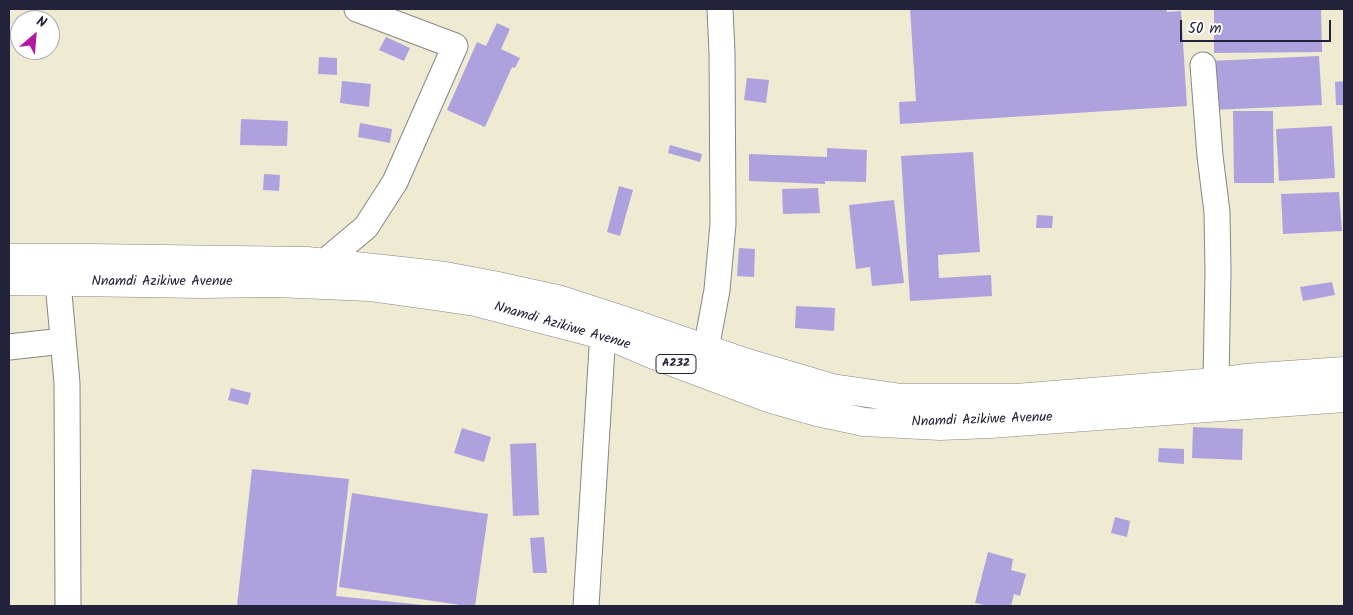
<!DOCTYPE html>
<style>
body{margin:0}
#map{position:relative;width:1353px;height:615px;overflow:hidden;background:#efead2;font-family:Kalam,sans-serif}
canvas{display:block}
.frame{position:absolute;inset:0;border:10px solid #22223b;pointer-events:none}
.north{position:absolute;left:10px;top:10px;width:50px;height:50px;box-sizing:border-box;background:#fff;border:1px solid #a7a7b1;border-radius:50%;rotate:27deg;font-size:14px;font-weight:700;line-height:20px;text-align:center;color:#22223b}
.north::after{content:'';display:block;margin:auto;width:18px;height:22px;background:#b5179e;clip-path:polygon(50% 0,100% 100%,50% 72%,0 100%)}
.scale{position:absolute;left:1180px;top:20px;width:151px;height:22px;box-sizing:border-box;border:2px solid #22223b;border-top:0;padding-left:6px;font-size:15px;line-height:18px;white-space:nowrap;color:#22223b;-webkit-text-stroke:4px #fff;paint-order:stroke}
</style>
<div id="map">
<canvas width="1353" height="615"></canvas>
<div class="frame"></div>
<div class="north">N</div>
<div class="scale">50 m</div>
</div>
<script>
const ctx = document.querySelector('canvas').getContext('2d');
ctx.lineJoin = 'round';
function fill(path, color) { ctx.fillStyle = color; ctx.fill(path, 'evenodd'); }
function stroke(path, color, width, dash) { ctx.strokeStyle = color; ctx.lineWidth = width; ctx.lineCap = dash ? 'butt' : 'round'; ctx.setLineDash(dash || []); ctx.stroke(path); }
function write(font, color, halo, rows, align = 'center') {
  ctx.font = font + ' Kalam,sans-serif'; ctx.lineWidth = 4; ctx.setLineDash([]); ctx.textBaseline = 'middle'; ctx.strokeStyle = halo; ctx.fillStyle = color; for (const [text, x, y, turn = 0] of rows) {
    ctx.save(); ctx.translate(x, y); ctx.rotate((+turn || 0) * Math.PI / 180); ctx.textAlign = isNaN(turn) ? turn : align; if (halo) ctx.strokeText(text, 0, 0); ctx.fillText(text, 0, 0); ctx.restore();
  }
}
fill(new Path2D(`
 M910,9h256l1,3 14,-1 6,95 -287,18 -1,-22 17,-1z
 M1214,9h107l1,43 -108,1z
 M497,23l13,6 -9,20 19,9 -5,10 -3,-1 -27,60 -38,-17 30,-68 9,4z
 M386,37l24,11 -6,13 -25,-11z
 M1319,56l3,49 -110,5 -2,-49z
 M319,57l18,1v17l-19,-1z
 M747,78l22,2 -3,23 -22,-3z
 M342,81l29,3 -2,23 -29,-4z
 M1344,81v24h-8l-1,-23z
 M1233,111h40l1,72h-40z
 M241,119l47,2 -1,25 -47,-1z
 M360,123l32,6 -2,14 -32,-6z
 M1332,126l3,52 -56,3 -3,-52z
 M670,145l32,9 -2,8 -32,-9z
 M827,148l40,2 -1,32 -41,-1v3l-76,-3v-27l78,3z
 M973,152l7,100 -42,3 1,23 52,-3 1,21 -82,5 -9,-145z
 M264,174l16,1 -1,16 -16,-1z
 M619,186l14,4 -13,46 -13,-4z
 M818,188l2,25 -37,1 -1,-25z
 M1339,192l3,39 -59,3 -2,-40z
 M894,200l10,83 -32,3 -2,-19 -14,2 -7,-64z
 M1037,215l16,1 -1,12h-16z
 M739,248l16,1 -1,28 -17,-1z
 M1332,282l3,13 -32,6 -3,-14z
 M796,306l39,2 -1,23 -39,-3z
 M231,388l20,5 -3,12 -20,-5z
 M1193,427l50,2 -1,31 -50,-2z
 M462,428l29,9 -7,25 -30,-9z
 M536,443l3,72 -26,1 -3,-72z
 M1159,448l25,1v15l-26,-2z
 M252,469l97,10 -13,117 87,9v1h-186z
 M352,493l136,21 -13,92h-8l-128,-19z
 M1115,517l15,4 -3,16 -16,-4z
 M544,537l3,36h-14l-3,-35z
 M988,552l25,7 -2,11 15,4 -6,22 -6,-2 -3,12h-22l-14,-3z`), '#aea2de');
const minor = new Path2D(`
 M1203,65l7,91 7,56 1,60 -2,110
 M323,263l43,-36 29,-45 60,-136 -98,-37
 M58,282l9,101 1,223
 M9,347l54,-6
 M706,349l11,-59 6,-66 -1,-171 -2,-44
 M586,606l18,-290`);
const major = new Path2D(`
 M9,258h81l217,3 86,9 52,6 48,9 68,15 71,23 112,39 88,26 70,10h114l200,-16 29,-4 99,-7
 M9,281l192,3 75,-1 93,4 65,9 41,6 139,36 42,18 112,42 49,14 47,10 76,4 50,-2 354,-26`);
stroke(minor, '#888686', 27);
stroke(major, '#888686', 29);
stroke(minor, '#fff', 25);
stroke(major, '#fff', 28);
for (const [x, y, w] of [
 [676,364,40]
]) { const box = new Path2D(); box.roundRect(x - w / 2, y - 9.5, w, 19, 4); ctx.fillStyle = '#fff'; ctx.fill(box); stroke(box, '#22223b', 1); }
write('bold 12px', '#22223b', null, [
 ["A232",676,364]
]);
write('14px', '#22223b', '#fff', [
 ["Nnamdi Azikiwe Avenue",162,283],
 ["Nnamdi Azikiwe Avenue",562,327,16],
 ["Nnamdi Azikiwe Avenue",982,421,-2]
]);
</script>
